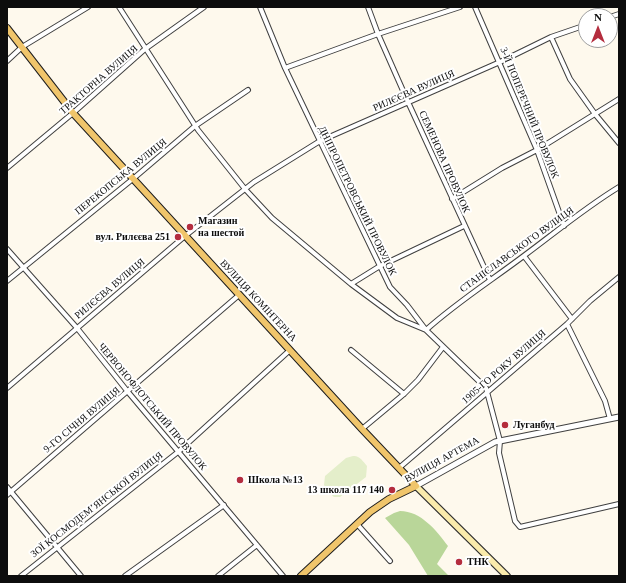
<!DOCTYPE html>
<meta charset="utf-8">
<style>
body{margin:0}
#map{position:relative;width:626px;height:583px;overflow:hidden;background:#fef9ed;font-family:"Times New Roman",serif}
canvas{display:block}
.frame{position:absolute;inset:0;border:8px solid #0d0d0d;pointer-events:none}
.north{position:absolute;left:578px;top:8px;width:40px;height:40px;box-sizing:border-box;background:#fff;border:1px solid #9e9e9e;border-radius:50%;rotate:0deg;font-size:11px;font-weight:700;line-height:16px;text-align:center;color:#0d0d0d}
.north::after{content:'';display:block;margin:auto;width:14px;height:18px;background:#b42d3e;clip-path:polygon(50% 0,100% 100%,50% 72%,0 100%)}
</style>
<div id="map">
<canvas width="626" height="583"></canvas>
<div class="frame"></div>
<div class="north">N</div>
</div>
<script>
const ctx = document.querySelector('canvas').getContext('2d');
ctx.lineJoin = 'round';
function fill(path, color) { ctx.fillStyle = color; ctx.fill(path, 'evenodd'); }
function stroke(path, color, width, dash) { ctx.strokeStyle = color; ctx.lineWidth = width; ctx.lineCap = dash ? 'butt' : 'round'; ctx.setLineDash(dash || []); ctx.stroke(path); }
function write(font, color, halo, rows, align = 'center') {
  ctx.font = font + ' "Times New Roman",serif'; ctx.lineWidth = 4; ctx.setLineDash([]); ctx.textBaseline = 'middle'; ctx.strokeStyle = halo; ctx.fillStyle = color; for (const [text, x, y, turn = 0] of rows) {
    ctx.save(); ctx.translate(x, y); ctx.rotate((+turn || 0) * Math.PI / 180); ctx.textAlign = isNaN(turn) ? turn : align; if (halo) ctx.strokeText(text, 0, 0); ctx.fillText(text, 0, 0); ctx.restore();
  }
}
fill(new Path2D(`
 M400,511c21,0 37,20 48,35l-11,18 12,12h-21l-19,-31 -24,-27 9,-5z`), '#b9d699');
fill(new Path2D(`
 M353,456c6,-1 10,5 14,10l-1,11 -26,20h-6l-6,-5 -4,-7 1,-9 21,-18z`), '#e4eeca');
const minor = new Path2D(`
 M119,7l79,123 47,59 27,29 79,66 46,34 29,12
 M260,7l25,61 105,219 17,18 19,25 60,58 14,53 -1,12 16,68 5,6 99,-23
 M368,7l10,27 30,68 82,178
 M475,7l62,143 27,76
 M610,17l9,-3
 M551,37l19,42 25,35 24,29
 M7,61l15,-14 66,-40
 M285,68l93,-34 82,-27
 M7,168l66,-55 72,-64 59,-42
 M452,199l50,-31 35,-18 82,-51
 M7,249l70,79 51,64 155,184
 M524,256l48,63
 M7,281l127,-103 61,-52 53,-36
 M351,284l29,-18 84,-40
 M567,324l38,77 5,18
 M426,330c31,-28 66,-50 99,-75 31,-23 61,-48 94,-68
 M351,350l53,44
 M7,388l178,-152 69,-54 66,-41 180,-79 51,-25 35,-12
 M362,429l42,-35 14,-14 25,-33
 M399,468l168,-144 23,-23 29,-24
 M7,487l74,89
 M7,495l232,-200
 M357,524l33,37
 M21,576l157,-124 112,-102
 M125,576l99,-71
 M218,576l39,-31`);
const tertiary = new Path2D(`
 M416,486l79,-44 124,-25`);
const secondary = new Path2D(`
 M416,486l91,90`);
const primary = new Path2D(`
 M7,28l66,85 289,316 54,57 -27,13 -19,13 -69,64`);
stroke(minor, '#404040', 6);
stroke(tertiary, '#404040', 7);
stroke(secondary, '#2f2f2f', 8);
stroke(primary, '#1e1e1e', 8);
stroke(minor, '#fff', 4);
stroke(tertiary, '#fff', 5);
stroke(secondary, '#faebac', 5.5);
stroke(primary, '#f0c56b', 6);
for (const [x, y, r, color] of [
 [190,227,4,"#b42d3e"],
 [178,237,4,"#b42d3e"],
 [505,425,4,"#b42d3e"],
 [240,480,4,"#b42d3e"],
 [392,490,4,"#b42d3e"],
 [459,562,4,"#b42d3e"]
]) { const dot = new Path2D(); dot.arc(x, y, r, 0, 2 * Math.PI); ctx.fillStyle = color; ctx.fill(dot); stroke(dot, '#fff', 1.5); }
write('10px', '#0d0d0d', '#fff', [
 ["ТРАКТОРНА ВУЛИЦЯ",99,80,-41],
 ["РИЛЄЄВА ВУЛИЦЯ",414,91,-24],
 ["3-Й ПОПЕРЕЧНИЙ ПРОВУЛОК",529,113,68],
 ["СЕМЕНОВА ПРОВУЛОК",444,162,66],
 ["ПЕРЕКОПСЬКА ВУЛИЦЯ",121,177,-39],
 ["ДНІПРОПЕТРОВСЬКИЙ ПРОВУЛОК",357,201,64],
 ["СТАНІСЛАВСЬКОГО ВУЛИЦЯ",517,250,-36],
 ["РИЛЄЄВА ВУЛИЦЯ",110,289,-40],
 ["ВУЛИЦЯ КОМІНТЕРНА",258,301,47],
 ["1905-ГО РОКУ ВУЛИЦЯ",504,367,-41],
 ["ЧЕРВОНОФЛОТСЬКИЙ ПРОВУЛОК",152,407,50],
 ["9-ГО СІЧНЯ ВУЛИЦЯ",82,420,-40],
 ["ВУЛИЦЯ АРТЕМА",442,460,-29],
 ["ЗОЇ КОСМОДЕМ’ЯНСЬКОЇ ВУЛИЦЯ",97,505,-38]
]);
write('bold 10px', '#0d0d0d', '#fff', [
 ["Магазин",198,221],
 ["на шестой",198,233],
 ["вул. Рилєєва 251",170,237,"right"],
 ["Луганбуд",513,425],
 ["Школа №13",248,480],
 ["13 школа 117 140",384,490,"right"],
 ["ТНК",467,562]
], 'left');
</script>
